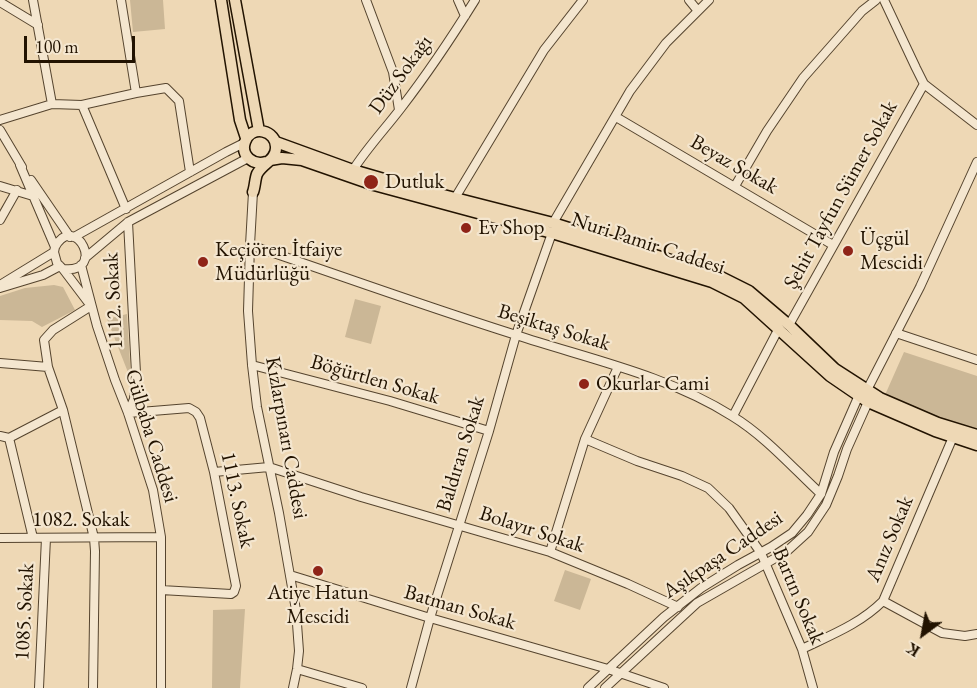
<!DOCTYPE html>
<meta charset="utf-8">
<style>
body{margin:0}
#map{position:relative;width:977px;height:688px;overflow:hidden;background:#eed8b5;font-family:"EB Garamond",serif}
canvas{display:block}
.north{position:absolute;left:893px;top:604px;width:60px;height:60px;-webkit-text-stroke:4px #f4e6cf;paint-order:stroke;rotate:212deg;font-size:16px;font-weight:700;line-height:24px;text-align:center;color:#221301}
.north::after{content:'';display:block;margin:auto;width:21px;height:27px;background:#221301;clip-path:polygon(50% 0,100% 100%,50% 72%,0 100%)}
.scale{position:absolute;left:24px;top:36px;width:111px;height:27px;box-sizing:border-box;border:3px solid #221301;border-top:0;padding-left:8px;font-size:18px;line-height:21px;white-space:nowrap;color:#221301;-webkit-text-stroke:4px #f4e6cf;paint-order:stroke}
</style>
<div id="map">
<canvas width="977" height="688"></canvas>
<div class="north">K</div>
<div class="scale">100 m</div>
</div>
<script>
const ctx = document.querySelector('canvas').getContext('2d');
ctx.lineJoin = 'round';
function fill(path, color) { ctx.fillStyle = color; ctx.fill(path, 'evenodd'); }
function stroke(path, color, width, dash) { ctx.strokeStyle = color; ctx.lineWidth = width; ctx.lineCap = dash ? 'butt' : 'round'; ctx.setLineDash(dash || []); ctx.stroke(path); }
function write(font, color, halo, rows, align = 'center') {
  ctx.font = font + ' "EB Garamond",serif'; ctx.lineWidth = 4.5; ctx.setLineDash([]); ctx.textBaseline = 'middle'; ctx.strokeStyle = halo; ctx.fillStyle = color; for (const [text, x, y, turn = 0] of rows) {
    ctx.save(); ctx.translate(x, y); ctx.rotate((+turn || 0) * Math.PI / 180); ctx.textAlign = isNaN(turn) ? turn : align; if (halo) ctx.strokeText(text, 0, 0); ctx.fillText(text, 0, 0); ctx.restore();
  }
}
fill(new Path2D(`
 M130,0h33l2,29 -32,3z
 M54,285l9,2 12,23 -33,17 -10,-6 -32,-1v-24l25,-8z
 M355,299l26,7 -10,38 -26,-7z
 M127,314l4,66 -24,-61z
 M904,352l73,24v54l-36,-11 -56,-24z
 M565,570l26,9 -11,31 -26,-9z
 M245,609l-5,79h-28l1,-78z`), '#cbb796');
const minor = new Path2D(`
 M33,0l19,104
 M121,0l15,93
 M366,0l27,72 6,38
 M458,0l7,16
 M689,0l9,11
 M884,0l32,68 8,16 53,41
 M0,2l38,23
 M82,105l44,104
 M616,117l217,128
 M0,120l52,-16 30,1 54,-12 30,-5 13,13 11,71
 M0,130l22,37
 M20,165l35,82 -1,5 3,11 6,6 25,33
 M353,170c14,-22 32,-41 48,-62 27,-35 51,-71 74,-108
 M31,180l39,57
 M0,186l33,10
 M735,186l32,-55 36,-53 59,-67 14,-11
 M253,192l-3,53 -2,66 4,54 5,42 22,106 17,97 3,41 -2,18 -4,19
 M455,198l89,-148 39,-50
 M0,220l17,-30
 M128,222l8,151 -2,26 -6,14 61,-5 7,4 4,6 14,54 22,114 -2,6 -3,2 -70,-4
 M553,223l77,-132 36,-48 43,-43
 M74,237l152,-85 18,-9
 M250,245c89,30 177,62 266,90 73,24 151,40 216,81 33,20 61,52 89,78
 M55,247c20,-36 53,27 8,22
 M85,258l43,-36 120,-64
 M81,265l16,61 18,54 13,33 25,77 8,47v151
 M0,285l54,-33
 M0,288l43,-13 17,-9
 M91,306l-38,24 -9,10 4,27 15,43 31,128 1,13 -2,137
 M789,325l135,-241
 M896,333l81,27
 M0,363l48,4
 M252,365l138,36 99,30
 M867,390l53,-103 57,-125
 M733,416l46,-88
 M0,436l9,2 54,-28
 M9,438l24,100
 M585,439l52,22 45,15 26,12 21,20 32,45 41,96 11,39
 M214,472l55,-5 92,30 189,55 78,32 50,23
 M0,538l161,-1
 M550,552l35,-113 33,-72
 M290,575l140,43 178,51 56,19
 M883,601l59,32 23,3 12,-2
 M802,649c29,-14 58,-25 81,-48l70,-164
 M297,669l65,19
 M39,688l7,-150
 M411,688l19,-70 59,-187 27,-96 36,-102
 M588,688l76,-71 37,-29 37,-23 33,-18 21,-14 15,-18 14,-21 13,-42 25,-57
 M605,688l92,-85 89,-51 22,-20 18,-27 12,-29 9,-27 21,-47`);
const major = new Path2D(`
 M221,0l19,120 6,18
 M235,0l24,131
 M276,142l77,28 55,16 145,37 162,51 34,17 40,34 46,44 45,29 58,25 39,12
 M270,160l12,-2 20,2 72,25 178,48 160,49 32,16 86,78 38,26 67,29 42,14
 M253,192c2,-5 2,-13 4,-18 5,-10 19,-14 19,-26 1,-18 -25,-24 -31,-6 -5,14 9,24 21,20`);
stroke(minor, '#55442e', 10);
stroke(major, '#221301', 13);
stroke(minor, '#f4e6cf', 8);
stroke(major, '#eed8b5', 10);
for (const [x, y, r, color] of [
 [371,182,8,"#8f2418"],
 [466,228,6,"#8f2418"],
 [848,251,6,"#8f2418"],
 [203,262,6,"#8f2418"],
 [584,384,6,"#8f2418"],
 [318,571,6,"#8f2418"]
]) { const dot = new Path2D(); dot.arc(x, y, r, 0, 2 * Math.PI); ctx.fillStyle = color; ctx.fill(dot); stroke(dot, '#f4e6cf', 2); }
write('21px', '#221301', '#f4e6cf', [
 ["Düz Sokağı",401,75,-54],
 ["Beyaz Sokak",734,165,30],
 ["Şehit Tayfun Sümer Sokak",841,195,-61],
 ["Nuri Pamir Caddesi",648,244,18],
 ["1112. Sokak",114,301,-93],
 ["Beşiktaş Sokak",554,328,17],
 ["Böğürtlen Sokak",375,380,16],
 ["Gülbaba Caddesi",151,436,73],
 ["Kızlarpınarı Caddesi",286,438,80],
 ["Baldıran Sokak",461,454,-73],
 ["1113. Sokak",237,500,78],
 ["1082. Sokak",81,520],
 ["Bolayır Sokak",532,530,18],
 ["Anız Sokak",890,539,-67],
 ["Aşıkpaşa Caddesi",723,555,-34],
 ["Bartın Sokak",798,596,67],
 ["Batman Sokak",460,608,16],
 ["1085. Sokak",25,612,-87]
]);
write('21px', '#221301', '#f4e6cf', [
 ["Dutluk",385,182],
 ["Ev Shop",478,228],
 ["Üçgül",860,239],
 ["Mescidi",860,263],
 ["Keçiören İtfaiye",215,250],
 ["Müdürlüğü",215,274],
 ["Okurlar Cami",596,384],
 ["Atiye Hatun",318,593,"center"],
 ["Mescidi",318,617,"center"]
], 'left');
</script>
